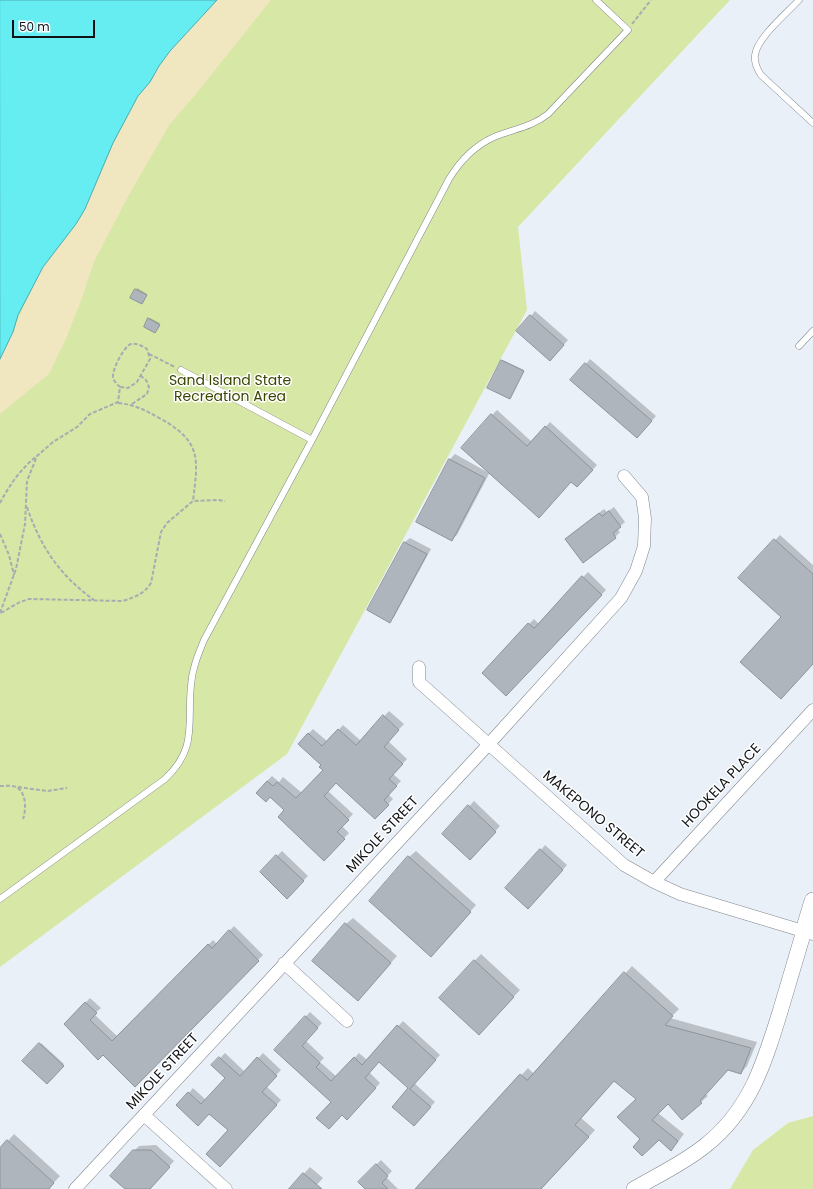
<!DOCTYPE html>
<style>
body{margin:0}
#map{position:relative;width:813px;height:1189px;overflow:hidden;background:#e9f0f8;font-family:Poppins,sans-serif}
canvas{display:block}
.scale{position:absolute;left:12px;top:20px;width:83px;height:18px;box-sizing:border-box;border:2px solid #101215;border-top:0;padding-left:5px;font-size:12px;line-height:14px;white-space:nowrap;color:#101215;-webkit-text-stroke:3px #fff;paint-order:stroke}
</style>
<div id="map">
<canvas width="813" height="1189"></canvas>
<div class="scale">50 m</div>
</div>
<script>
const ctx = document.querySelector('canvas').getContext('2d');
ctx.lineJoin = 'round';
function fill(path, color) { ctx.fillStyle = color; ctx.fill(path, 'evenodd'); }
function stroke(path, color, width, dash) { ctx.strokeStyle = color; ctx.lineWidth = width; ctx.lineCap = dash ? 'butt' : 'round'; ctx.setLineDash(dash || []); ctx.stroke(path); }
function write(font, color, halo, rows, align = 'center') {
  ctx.font = font + ' Poppins,sans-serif'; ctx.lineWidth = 3; ctx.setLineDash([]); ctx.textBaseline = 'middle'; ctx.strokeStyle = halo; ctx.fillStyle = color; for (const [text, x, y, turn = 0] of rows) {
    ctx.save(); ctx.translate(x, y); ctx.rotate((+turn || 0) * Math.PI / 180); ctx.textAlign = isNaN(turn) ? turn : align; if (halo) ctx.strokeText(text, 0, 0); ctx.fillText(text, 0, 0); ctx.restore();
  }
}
fill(new Path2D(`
 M217,0h513l-212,227 9,83 -240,444 -287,213v-608c7,-15 12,-30 19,-45 9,-20 21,-42 34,-61 10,-15 24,-27 33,-44 10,-22 16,-46 27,-68 27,-54 62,-97 104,-141z
 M813,1116v73h-83l23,-39 35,-27z`), '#d7e7a5');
fill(new Path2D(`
 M217,0h54l-75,94 -26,30 -40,69 -36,69 -13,39 -15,38 -17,35 -49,40v-55l27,-60 16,-32 33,-43 9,-15 28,-66 25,-47 12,-14 9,-16 11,-15z`), '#f0e6c0');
const water = new Path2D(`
 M0,0h217l-47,51 -11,15 -9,16 -12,14 -25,47 -28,66 -9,15 -33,43 -25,48 -5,17 -13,27z`);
fill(water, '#65edf2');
stroke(water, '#4cabb0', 1);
fill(new Path2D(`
 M137,288l10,6 -4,8 -7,-12z
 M535,311l33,29 -13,15 -24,-39z
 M150,318l10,5 -4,8 -7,-12z
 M590,359l66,57 -14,16 -56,-68z
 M503,360l21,10 -14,28 -9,-37z
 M497,410l35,32 18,-20 47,43 -15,16 -92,-9 -33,63 -5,4 -34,-18 32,-62 5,-5 34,19 3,-58z
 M614,507l11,15 -8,7 3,3 -5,5 -49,2 38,-30 3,3z
 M780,535l33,30v98l-30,-46 -43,-39z
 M410,538l21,11 -37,68 -4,4 -22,-11 37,-68z
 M588,572l18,18 -100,104 23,-70 5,-5 5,5z
 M389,711l15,13 -16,17 19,18 -14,15 8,7 -13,13 5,5 -18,19 -39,-36 -8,9 25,23 -11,12 7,7 -25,26 -38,-49 -19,-29 5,-5 7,6 4,-5 19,16 22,-23 -16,-36 5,-5 15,13 15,-17 18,16z
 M474,801l26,25 -30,33 -27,-25z
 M545,845l22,20 -34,38 8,-53z
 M282,851l26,25 -21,21 -26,-25z
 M416,851l60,54 -39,44 -28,-92z
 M353,918l44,38 -33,37 -18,-69z
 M234,926l29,29 -128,131 -32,-32 -38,-30 25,-26 11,10 -7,6 24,23 95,-97 4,4z
 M481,954l39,36 -35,37 -45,-29z
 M632,966l47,43 -9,9 87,24 -10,24 -6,7 -13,-4 -23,25 3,2 -26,22 -14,-16 -10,11 26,21 -7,9 -6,6 -12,-10 -22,-41 -23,-18 -33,38 14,12 -54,59 -124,-1 111,-120 6,6z
 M310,1012l12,11 -16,18 18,17 -4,4 17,15 22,-24 8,7 36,-39 37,34 -26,28 21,19 -17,18 -9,-32 -30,-27 -10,11 11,11 -28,31 -20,-12 -57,-52z
 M41,1043l23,21 -17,19 -23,-22z
 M225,1053l20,19 18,-19 18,17 -15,16 15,14 -56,61 4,-31 -40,-37 4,-5 13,12 21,-23 -14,-12z
 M14,1134l46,42 -12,13h-48v-39z
 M156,1145l18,16 -25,28h-23l8,-38 5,-5z
 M381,1160l11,11 -6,6 12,12h-32l-7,-7z
 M310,1167l13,11 -10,11h-23z`), '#0003');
const building = new Path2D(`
 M135,289l12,6 -5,9 -12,-6z
 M530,315l34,30 -14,16 -34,-30z
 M148,318l12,7 -5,8 -11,-6z
 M501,360l23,11 -14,28 -23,-11z
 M585,363l67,58 -15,17 -67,-58z
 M491,414l36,32 18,-20 48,44 -16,17 -6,-5 -32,36 -78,-70z
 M449,459l36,19 -33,63 -36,-19z
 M609,511l12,16 -8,6 3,5 -33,25 -18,-24 34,-26 3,3z
 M774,539l39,35v90l-32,35 -41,-37 41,-45 -43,-39z
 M404,542l23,12 -37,69 -23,-13z
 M582,576l20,19 -96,101 -24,-23 46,-50 6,5z
 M383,715l16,15 -15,17 19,17 -14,15 8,7 -13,14 5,5 -14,14 -39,-36 -12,13 25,24 -12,12 8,7 -21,22 -46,-44 6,-7 -14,-13 -4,5 -10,-9 11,-12 6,5 4,-4 19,16 27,-28 -4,-3 2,-2 -23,-21 10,-11 14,13 16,-17 18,16z
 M468,805l28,27 -26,28 -28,-26z
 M540,849l23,21 -35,39 -23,-21z
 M276,855l28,26 -17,18 -27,-27z
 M408,856l63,56 -40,45 -62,-56z
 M345,923l46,40 -33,38 -46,-40z
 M229,930l30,31 -124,126 -32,-32 -5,5 -34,-36 21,-22 12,11 -7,7 22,21 96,-97 4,4z
 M474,960l40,37 -35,38 -40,-37z
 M624,972l49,44 -8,9 86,23 -10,26 -13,-4 -28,31 2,2 -20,17 -14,-16 -16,16 26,21 -7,10 -12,-11 -17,16 -9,-9 7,-8 -23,-22 19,-18 -22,-18 -39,44 14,12 -48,52h-126l105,-115 7,6z
 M305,1016l13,12 -16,18 18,17 -4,4 15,14 23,-24 8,8 35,-40 39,35 -26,29 21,18 -17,19 -22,-19 16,-19 -29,-26 -14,16 11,10 -29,32 -5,-5 -13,14 -13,-11 15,-16 -57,-52z
 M39,1043l25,23 -17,18 -25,-23z
 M219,1057l21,19 17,-19 20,19 -15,16 15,13 -57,62 -14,-13 22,-24 -19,-16 -11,12 -22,-21 12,-13 13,12 24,-26 -14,-13z
 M7,1140l47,43 -5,6h-49v-41z
 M133,1150h18l19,17 -20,22h-25l-15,-13z
 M376,1164l12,12 -6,7 6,6h-23l-7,-7z
 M303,1173l19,16h-33z`);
fill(building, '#aeb5bc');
stroke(building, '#8c939a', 1);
const service = new Path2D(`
 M799,0c-12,13 -42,38 -44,55 -1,7 2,14 6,20l52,48
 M799,346l14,-15
 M181,370l131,70
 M0,899l165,-120c33,-31 22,-55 26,-94 1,-16 7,-30 13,-45l108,-200 137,-261c11,-18 25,-33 45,-42 19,-8 38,-10 54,-23l80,-84 -32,-30`);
const minor = new Path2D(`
 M419,667v15l205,183 30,17 26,12 133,40
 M654,882l159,-172
 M284,963l63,58
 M144,1115l82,74
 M75,1189l413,-444 133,-147 15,-27 8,-25 1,-28 -3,-21 -18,-21`);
const tertiary = new Path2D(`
 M634,1189c24,-14 50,-26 72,-44 44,-35 58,-81 74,-133 8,-27 16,-54 24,-81`);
const secondary = new Path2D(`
 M804,931l9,-30`);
stroke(service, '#80868d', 7);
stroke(minor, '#80868d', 13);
stroke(tertiary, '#80868d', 16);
stroke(secondary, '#80868d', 18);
stroke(new Path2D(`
 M632,24l19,-24
 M149,354l26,13
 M118,403c18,2 27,7 43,16 41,23 37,40 32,82
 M132,404l15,-10 2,-7 -3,-7 -5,-4
 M0,503c9,-17 21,-35 37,-47
 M27,507c13,39 33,69 67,93
 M0,534l9,21 5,20
 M0,613l16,-44 9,-45 2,-43 10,-25 16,-14 24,-15 13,-13 28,-12 2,-15c-3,-3 -6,-5 -7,-10 -1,-7 11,-31 18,-33 6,-1 11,2 16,5l3,10 -13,23 -9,6 -8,-1
 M1,613l19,-11 9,-3 94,2c12,-4 21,-7 28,-18l10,-51 6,-9 26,-22 25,-1 7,1
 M0,786c5,0 12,-1 16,1 11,5 10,24 7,32
 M18,787l29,4 20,-3`), '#a6acb2', 2, [4, 2]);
stroke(service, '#fff', 6);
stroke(minor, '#fff', 12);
stroke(tertiary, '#fff', 15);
stroke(secondary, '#fff', 17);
write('14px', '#3b4600', '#fff', [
 ["Sand Island State",230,381],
 ["Recreation Area",230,397]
]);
write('14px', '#101215', '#fff', [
 ["HOOKELA PLACE",722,786,-47],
 ["MAKEPONO STREET",593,815,40],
 ["MIKOLE STREET",383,835,-47],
 ["MIKOLE STREET",163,1072,-47]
]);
</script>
